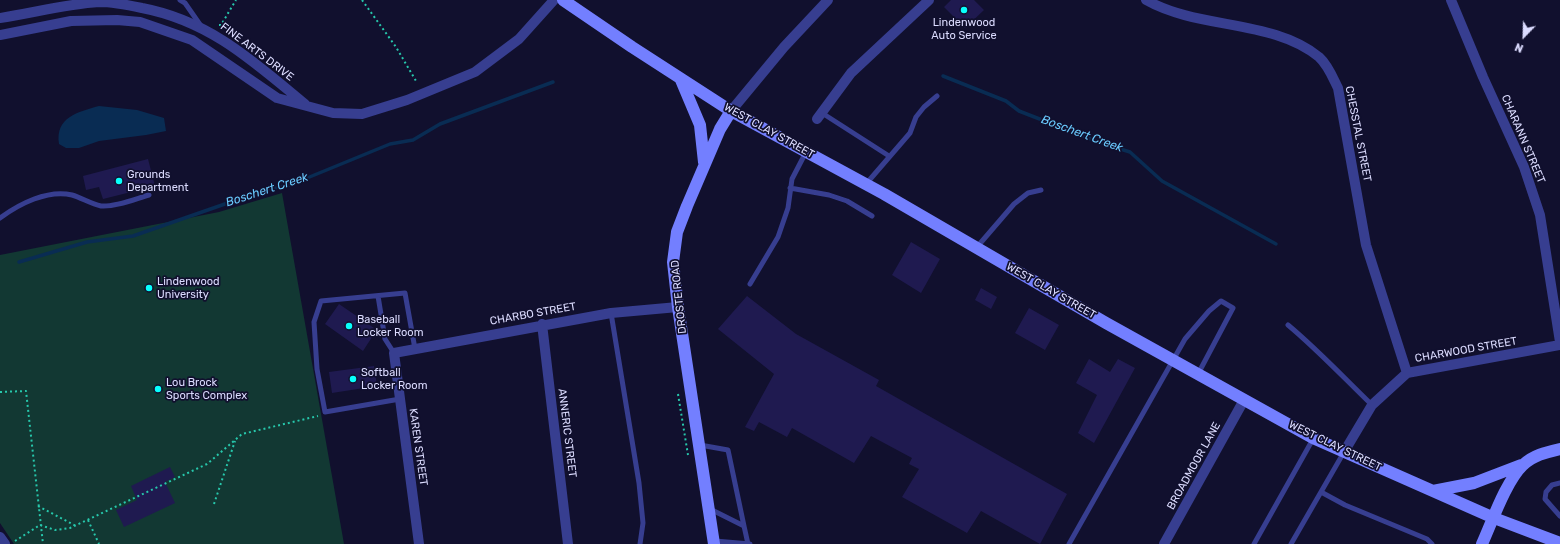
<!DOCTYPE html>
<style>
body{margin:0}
#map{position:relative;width:1560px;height:544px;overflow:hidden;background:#11102e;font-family:Rubik,sans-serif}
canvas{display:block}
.north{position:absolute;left:1504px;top:16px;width:40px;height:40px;-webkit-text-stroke:3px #11102e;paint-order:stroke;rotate:203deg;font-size:11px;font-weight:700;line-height:16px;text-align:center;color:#dcdcff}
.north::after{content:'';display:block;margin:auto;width:14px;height:18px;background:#dcdcff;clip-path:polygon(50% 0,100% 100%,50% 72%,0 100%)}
</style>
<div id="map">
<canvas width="1560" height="544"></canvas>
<div class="north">N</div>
</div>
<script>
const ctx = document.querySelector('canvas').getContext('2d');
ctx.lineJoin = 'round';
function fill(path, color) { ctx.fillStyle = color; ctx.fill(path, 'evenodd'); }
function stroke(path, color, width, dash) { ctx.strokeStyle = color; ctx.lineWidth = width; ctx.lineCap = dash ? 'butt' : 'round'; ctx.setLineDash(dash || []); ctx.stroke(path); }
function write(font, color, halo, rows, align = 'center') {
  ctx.font = font + ' Rubik,sans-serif'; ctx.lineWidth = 3.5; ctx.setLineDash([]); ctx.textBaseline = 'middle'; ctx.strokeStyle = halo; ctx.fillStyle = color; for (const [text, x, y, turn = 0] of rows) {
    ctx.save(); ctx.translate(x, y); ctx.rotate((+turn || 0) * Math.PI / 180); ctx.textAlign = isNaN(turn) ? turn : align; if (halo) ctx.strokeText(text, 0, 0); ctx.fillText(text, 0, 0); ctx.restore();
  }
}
fill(new Path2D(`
 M282,193l62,351h-330l-14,-21v-268l219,-43z`), '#123833');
fill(new Path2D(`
 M99,106l38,4 27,8 2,13 -20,4 -47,6 -20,7h-13l-7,-4c-4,-27 19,-32 40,-38z`), '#092c53');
stroke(new Path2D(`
 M943,76l63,25 13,10 85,33 26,8 32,29 114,63
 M19,262l68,-20 46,-6 135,-47 22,-4 100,-41 23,-4 27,-16 113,-42`), '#092c53', 3.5);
fill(new Path2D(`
 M951,0h23l10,10 -19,18 -21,-21z
 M148,159l7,27 -52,13 -4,-12 -13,3 -3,-14z
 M911,242l29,17 -19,34 -29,-18z
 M981,288l16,9 -6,12 -16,-9z
 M747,296l49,38 83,46 -3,6 191,108 -27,50 -59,-33 -14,22 -65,-36 17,-28 -10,-5 3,-6 -41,-22 -17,27 -62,-35 -5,9 -28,-15 -5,9 -9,-4 29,-53 -56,-45z
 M339,304l35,24 -3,4 3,2 -11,17 -38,-27z
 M1029,308l30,17 -14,25 -30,-17z
 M1089,359l21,13 8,-13 17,9 -41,75 -16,-10 19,-38 -21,-12z
 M374,366l3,20 -45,7 -3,-21z
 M170,467l5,10 -10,5 10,21 -51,24 -8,-17 21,-10 -6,-14z`), '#1f1a50');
stroke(new Path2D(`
 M362,0l34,47 20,34
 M219,25h2l15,-25
 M0,392l26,-1 17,153
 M678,394l10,61
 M214,504l21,-63
 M38,506l38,20
 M88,520l11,24
 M15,541l25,-16 15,5 15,-2 137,-64 35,-30 76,-18`), '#27c8ac', 2, [2, 3]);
stroke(new Path2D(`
 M180,0l5,3 16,23
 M822,113l67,43
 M866,184l44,-51 6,-16 8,-10 13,-11
 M790,188l39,7 18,6 25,15
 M0,218c19,-14 48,-29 72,-23 10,3 19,9 29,11 15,1 34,-7 48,-11
 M977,247l37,-43 14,-11 13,-3
 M750,284l28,-47 10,-29 4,-29 14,-27
 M378,296l7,43 9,14
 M611,313l28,170 4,40 -3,21
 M1288,325c30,25 56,53 84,80
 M400,399l-75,13 -8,-43 -3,-47 7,-21 84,-8 10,56
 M700,445l28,5 16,76
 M1560,483l-8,2 -6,7 -1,7 15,17
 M1321,492l24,13 82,34 5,5
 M710,509l34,17 4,18
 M715,541l35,3
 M1069,544l116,-205 24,-28 12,-10 12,7 -35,66
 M1254,544l59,-105
 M1291,544l53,-92`), '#373e90', 5);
stroke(new Path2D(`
 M1146,0c53,30 127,19 173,57 9,8 14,21 19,31l28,157 41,128
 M1451,0l32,77 41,90 16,48 20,127
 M0,18c33,-5 66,-14 99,-16 15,0 29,3 43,6 68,13 111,53 163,96
 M0,35l71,-14 46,-1 23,2 52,18 85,58 56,15 29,1 45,-14 68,-28 44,-33 35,-39
 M731,111l53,-64 44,-47
 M817,119l34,-46 78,-73
 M542,324l26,220
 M1344,452l28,-47 35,-32 153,-28
 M0,537l5,7
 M419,544l-25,-191 217,-40 67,-6
 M1164,544l80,-144`), '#373e90', 10);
stroke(new Path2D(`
 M563,0l69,47 99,64 153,83 222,129 207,115 181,80 66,25
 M681,80l19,45 4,37
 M1433,491l41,-8 47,-18
 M714,544l-36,-237 -5,-45 4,-30 10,-26 33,-77 11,-18
 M1482,544c10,-22 24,-63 41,-79 10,-10 24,-13 37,-16`), '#737fff', 12);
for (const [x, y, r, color] of [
 [964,10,4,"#08fffc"],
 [119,181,4,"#08fffc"],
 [149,288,4,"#08fffc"],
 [349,326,4,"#08fffc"],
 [353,379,4,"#08fffc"],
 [158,389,4,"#08fffc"]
]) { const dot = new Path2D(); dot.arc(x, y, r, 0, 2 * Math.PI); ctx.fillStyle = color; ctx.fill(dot); stroke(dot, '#11102e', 1.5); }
write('11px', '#dcdcff', '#11102e', [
 ["Lindenwood",964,23,"center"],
 ["Auto Service",964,36,"center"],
 ["Grounds",127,175],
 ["Department",127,188],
 ["Lindenwood",157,282],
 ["University",157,295],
 ["Baseball",357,320],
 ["Locker Room",357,333],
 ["Softball",361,373],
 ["Locker Room",361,386],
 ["Lou Brock",166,383],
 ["Sports Complex",166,396]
], 'left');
write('11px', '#dcdcff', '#11102e', [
 ["FINE ARTS DRIVE",257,52,37],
 ["WEST CLAY STREET",769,131,29],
 ["CHESSTAL STREET",1358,134,79],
 ["CHARANN STREET",1523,139,67],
 ["WEST CLAY STREET",1051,291,30],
 ["DROSTE ROAD",679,297,-96],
 ["CHARBO STREET",533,314,-10],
 ["CHARWOOD STREET",1466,350,-10],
 ["ANNERIC STREET",567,433,83],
 ["WEST CLAY STREET",1335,446,26],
 ["KAREN STREET",418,447,82],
 ["BROADMOOR LANE",1194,466,-61]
]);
write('italic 12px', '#6acbff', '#11102e', [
 ["Boschert Creek",1082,134,20],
 ["Boschert Creek",267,190,-18]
]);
</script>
